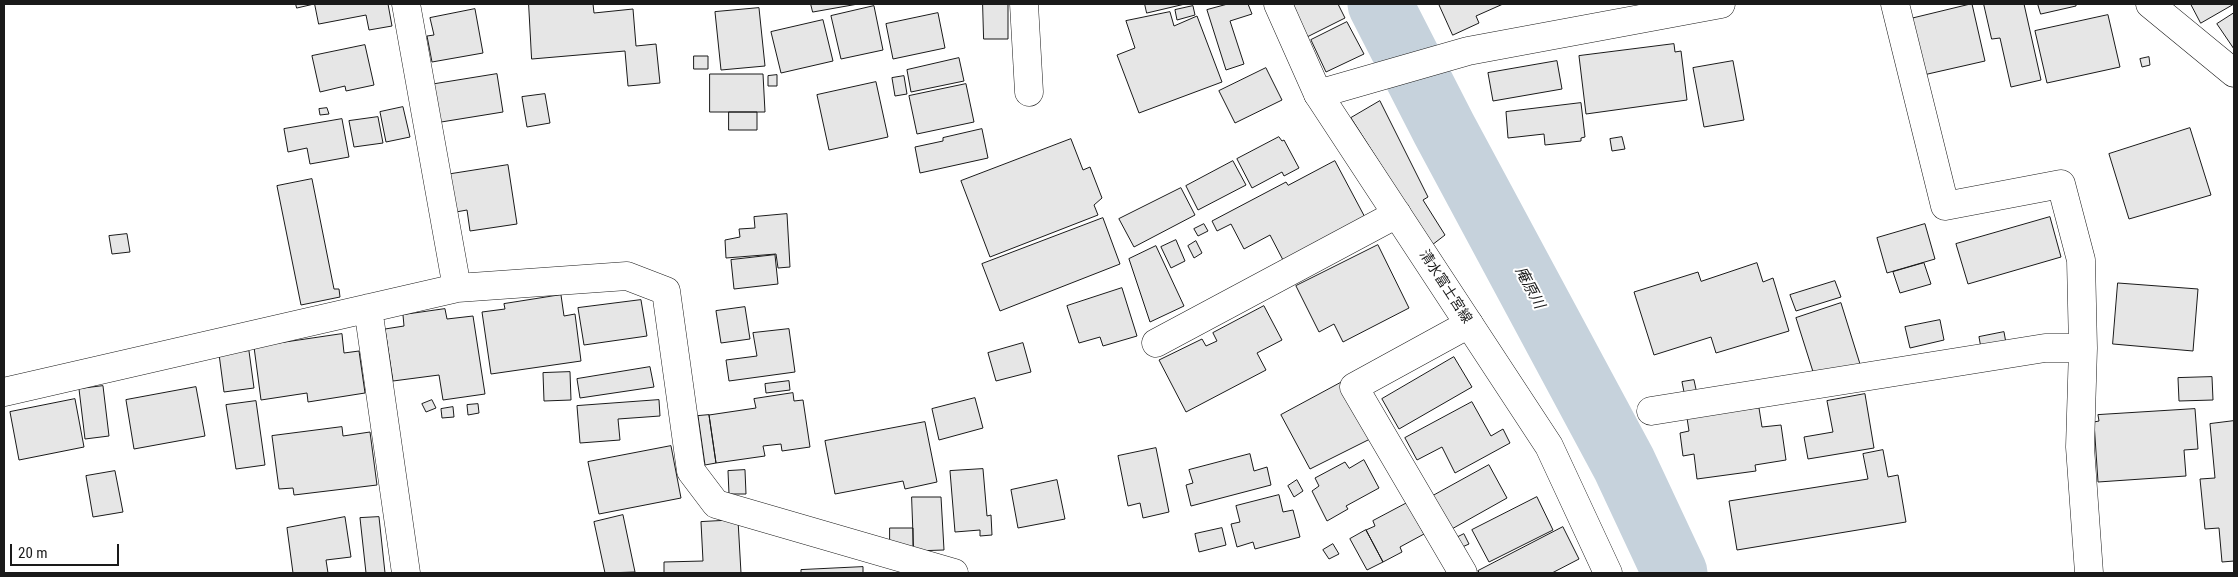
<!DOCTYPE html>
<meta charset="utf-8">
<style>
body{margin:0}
#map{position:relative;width:2238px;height:577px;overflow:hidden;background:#fff;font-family:"Roboto Condensed",sans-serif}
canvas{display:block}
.frame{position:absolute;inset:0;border:5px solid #1a1a1a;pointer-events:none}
.scale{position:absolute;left:10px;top:544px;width:109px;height:22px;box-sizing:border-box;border:2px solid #1a1a1a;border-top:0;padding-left:6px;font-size:15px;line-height:18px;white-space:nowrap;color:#1a1a1a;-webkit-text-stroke:4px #fff;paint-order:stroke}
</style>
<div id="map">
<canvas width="2238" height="577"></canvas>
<div class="frame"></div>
<div class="scale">20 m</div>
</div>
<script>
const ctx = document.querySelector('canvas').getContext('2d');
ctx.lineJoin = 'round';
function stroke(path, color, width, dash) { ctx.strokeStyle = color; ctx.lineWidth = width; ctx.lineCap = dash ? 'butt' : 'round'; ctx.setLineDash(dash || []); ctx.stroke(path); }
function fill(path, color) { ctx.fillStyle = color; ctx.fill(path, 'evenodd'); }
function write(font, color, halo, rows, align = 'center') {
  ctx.font = font + ' "Roboto Condensed","Noto Sans JP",sans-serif'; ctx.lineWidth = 4; ctx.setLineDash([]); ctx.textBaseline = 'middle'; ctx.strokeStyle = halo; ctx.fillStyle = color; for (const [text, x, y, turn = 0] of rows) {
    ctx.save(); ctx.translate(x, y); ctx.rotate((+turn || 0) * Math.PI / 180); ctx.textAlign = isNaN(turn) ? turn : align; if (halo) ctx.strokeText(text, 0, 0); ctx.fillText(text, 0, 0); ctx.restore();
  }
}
stroke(new Path2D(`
 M1380,4l64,125 180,335 51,109`), '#c6d2dc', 65);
const building = new Path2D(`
 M296,4h18l-17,4z
 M315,4h73l4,22 -23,4 -3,-15 -47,9z
 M529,4h64l1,9 39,-4 3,37 20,-2 4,39 -32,3 -3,-35 -93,8z
 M811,4h47l-45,8z
 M983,4h25v35h-24z
 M1145,4h40l-38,9z
 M1228,4h20l4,10 -22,7 14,43 -18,6 -19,-60z
 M1290,4h48l7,14 -38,19z
 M1439,4h64l-27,12 3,7 -26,12z
 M1972,4l13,57 -66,15 -13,-56z
 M1984,4h40l17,76 -30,7 -11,-49 -8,1z
 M2038,4h38v2l-35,8z
 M2191,4h43l-33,19z
 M874,6l9,44 -42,9 -10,-43z
 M1193,6l2,9 -18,5 -2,-10z
 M759,8l6,58 -44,4 -6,-58z
 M475,9l8,44 -51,9 -5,-26 7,-1 -4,-17z
 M1170,12l4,14 23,-10 25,66 -83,31 -22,-58 18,-7 -9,-27z
 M938,13l7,35 -52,11 -7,-35z
 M2234,13v36l-17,-25z
 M2108,15l12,52 -73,16 -12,-52z
 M823,20l10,41 -52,12 -10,-41z
 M1347,22l17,32 -38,18 -15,-32z
 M1674,44l1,8 6,-1 6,49 -101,14 -7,-58z
 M365,45l9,40 -28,6 -1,-5 -25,6 -8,-36z
 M694,56h14v13h-14z
 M2149,57l1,8 -8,2 -2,-8z
 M959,58l5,23 -53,11 -4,-22z
 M1557,61l5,28 -69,12 -5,-28z
 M1733,61l11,59 -40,7 -11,-59z
 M1266,68l16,32 -47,23 -16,-32z
 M497,74l6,38 -68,11 -6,-38z
 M710,74h53l2,38h-55z
 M777,75v11h-9v-10z
 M904,76l3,18 -12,2 -3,-18z
 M876,82l12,55 -59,13 -12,-55z
 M966,84l8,38 -57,12 -8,-38z
 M545,94l5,29 -23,4 -5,-30z
 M1380,101l48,96 -5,3 22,35 -13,10 -81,-127z
 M1581,103l4,34 -4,1v3l-36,4 -1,-11 -36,4 -2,-26z
 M403,107l7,30 -24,5 -6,-30z
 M327,108l2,6 -9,1 -1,-6z
 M729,112h28v18h-28z
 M378,117l5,26 -29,4 -5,-26z
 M342,119l7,38 -39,7 -3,-16 -19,4 -4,-23z
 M2190,128l21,67 -82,24 -20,-65z
 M982,129l6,29 -68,15 -5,-26 28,-6v-3z
 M1279,137l3,4 2,-1 15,28 -15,8 -2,-4 -30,16 -15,-29z
 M1622,137l3,12 -13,2 -2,-12z
 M1071,139l12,31 7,-3 12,31 -8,7 4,10 -108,42 -29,-76z
 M1233,161l13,24 -48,25 -12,-24z
 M1335,161l33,62 -85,37 -13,-25 -26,14 -13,-25 -14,7 -5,-10 74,-39 2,3z
 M508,165l9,59 -47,7 -3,-21 -11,2 -11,-37z
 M312,179l22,110h5l1,8 -39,8 -24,-119z
 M1181,188l14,27 -61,32 -15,-28z
 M787,214l3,53 -12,1 -2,-14 -50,4 -1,-18 15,-3 -1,-8 16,-1 -1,-11z
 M2050,217l11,40 -93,27 -12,-40z
 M1103,218l17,46 -120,47 -18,-47z
 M1204,224l4,7 -10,5 -4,-7z
 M1925,224l10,35 -48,14 -10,-35z
 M127,234l3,18 -18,2 -3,-18z
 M1176,240l9,21 -14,7 -10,-21z
 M1196,241l6,12 -8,5 -6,-12z
 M1378,245l31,63 -66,34 -9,-18 -15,8 -23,-46z
 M1156,246l28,60 -34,16 -21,-63z
 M775,255l3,29 -44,5 -3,-29z
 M1757,263l6,19 10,-4 16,53 -73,22 -5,-16 -57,18 -20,-63 64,-20 3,9z
 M1924,263l7,21 -31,9 -7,-21z
 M1835,281l6,16 -45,14 -6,-16z
 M2118,283l80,6 -5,62 -80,-7z
 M1122,288l15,48 -34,10 -3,-9 -21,6 -12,-37z
 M561,295l3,21 11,-2 6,47 -90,13 -9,-62 23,-3 -1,-5z
 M641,300l6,36 -63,9 -6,-37z
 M1841,303l19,61 -45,14 -19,-60z
 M1264,306l18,34 -25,13 9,17 -80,42 -27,-52 43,-21 4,7 11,-5 -4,-8z
 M745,307l5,32 -29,4 -5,-32z
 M445,309l2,10 26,-3 12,78 -42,6 -4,-25 -46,6 -8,-52 19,-3 -1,-11z
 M1940,320l4,20 -34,8 -5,-21z
 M789,329l6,43 -66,9 -3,-21 31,-4 -4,-23z
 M2004,332l2,11 -25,5 -2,-11z
 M342,334l2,19 15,-2 6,42 -57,9 -1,-9 -46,7 -7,-53z
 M1023,343l8,29 -35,9 -8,-28z
 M249,351l5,37 -30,4 -5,-38z
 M1454,357l18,30 -73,42 -17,-30z
 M650,367l4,20 -74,11 -3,-19z
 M570,372l1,28 -27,1 -1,-28z
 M2212,377l1,23 -34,1 -1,-23z
 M1694,380l3,14 -12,3 -3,-15z
 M789,381l1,9 -24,3 -1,-9z
 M1344,381l28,57 -62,31 -29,-54z
 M103,386l6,50 -24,3 -6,-50z
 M196,387l9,49 -71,13 -8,-49z
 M793,393l1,8 9,-1 7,47 -28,4 -1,-7 -18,2 2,10 -49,7 -7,-48 47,-7 -2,-9z
 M1865,394l9,54 -66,11 -4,-22 29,-5 -6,-31z
 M975,398l8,30 -44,12 -7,-31z
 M75,399l9,48 -65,13 -9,-48z
 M432,400l4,8 -10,4 -4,-8z
 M659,400l1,16 -42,3 2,21 -40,3 -3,-37z
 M256,401l9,64 -29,4 -10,-64z
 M1472,402l19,34 12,-7 7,14 -55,30 -13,-26 -25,13 -12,-22z
 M478,404l1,9 -11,2 -1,-10z
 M453,407l1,10 -12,1 -1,-9z
 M1759,408l3,19 19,-2 5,35 -31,5 1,6 -59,8 -3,-25 -11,2 -3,-23 9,-2 -2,-13z
 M2195,409l3,40 -14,1 2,26 -88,6 -4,-60 5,-1 -1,-6z
 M709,415l7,48 -11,2 -7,-49z
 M2234,421v140l-12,1 -3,-34 -14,1 -5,-50 15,-1 -5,-54z
 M925,422l12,60 -32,7 -2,-8 -68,13 -10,-53z
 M342,427l1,9 27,-4 7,53 -83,10 -1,-7 -14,1 -7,-53z
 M671,446l10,52 -82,16 -11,-52z
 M1156,448l13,64 -26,6 -3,-15 -12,3 -10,-50z
 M1883,450l5,27 10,-2 8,47 -169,28 -8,-49 139,-22 -5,-25z
 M1250,454l4,17 13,-4 4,18 -80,21 -5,-21 7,-2 -4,-13z
 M1364,460l15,28 -33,18 2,3 -21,12 -15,-30 7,-5 -4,-8 30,-16 4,6z
 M1489,465l18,33 -57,32 -19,-33z
 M983,469l4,47 4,-1 1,20 -12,1v-6l-25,2 -5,-61z
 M745,470l1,24h-17l-1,-23z
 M115,471l8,41 -30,5 -7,-41z
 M1057,480l8,39 -47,9 -7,-38z
 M1297,480l6,11 -9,6 -6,-11z
 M1279,495l4,17 10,-2 7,27 -45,12 -2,-7 -16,5 -6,-23 9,-2 -4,-16z
 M912,497h29l3,53 -30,1z
 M1537,497l16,33 -64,32 -17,-32z
 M1407,503l17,31 -24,13 2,5 -19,10 -17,-32 9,-4 -2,-5z
 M623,515l12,57 -30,1 -11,-51z
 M345,517l6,40 -25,3 2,13h-35l-6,-45z
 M379,517l6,56h-19l-6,-55z
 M738,520l3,53h-77v-11l39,-1 -2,-39z
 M1563,527l16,32 -27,14h-72l-2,-2z
 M890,528h23v24h-23z
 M1222,528l4,17 -27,7 -4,-18z
 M1366,530l17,32 -16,8 -17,-31z
 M1464,534l5,10 -9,4 -4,-10z
 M1333,544l6,10 -10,5 -6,-9z
 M863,567v6h-62v-3z`);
fill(building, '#e6e6e6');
stroke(building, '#1a1a1a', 1);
const street = new Path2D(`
 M406,4l51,284 170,-12 39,15 25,180 25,33 238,69
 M1024,4l5,88
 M1895,4l50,202 116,-22 20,76 2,88 -3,99 9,126
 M2150,4l84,69
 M1318,94l150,-43 253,-47
 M368,308l38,265
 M1156,343l241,-129
 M4,392l453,-104
 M1651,411l394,-63h38
 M1463,573l-109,-186 115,-63`);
const primary = new Path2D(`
 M1278,4l40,90 231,352 59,127`);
stroke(street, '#1a1a1a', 29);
stroke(primary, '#1a1a1a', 29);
stroke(street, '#fff', 28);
stroke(primary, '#fff', 28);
write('14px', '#1a1a1a', '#fff', [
 ["清水富士宮線",1445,287,57]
]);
write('italic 15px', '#1a1a1a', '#fff', [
 ["庵原川",1529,288,62]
]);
</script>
